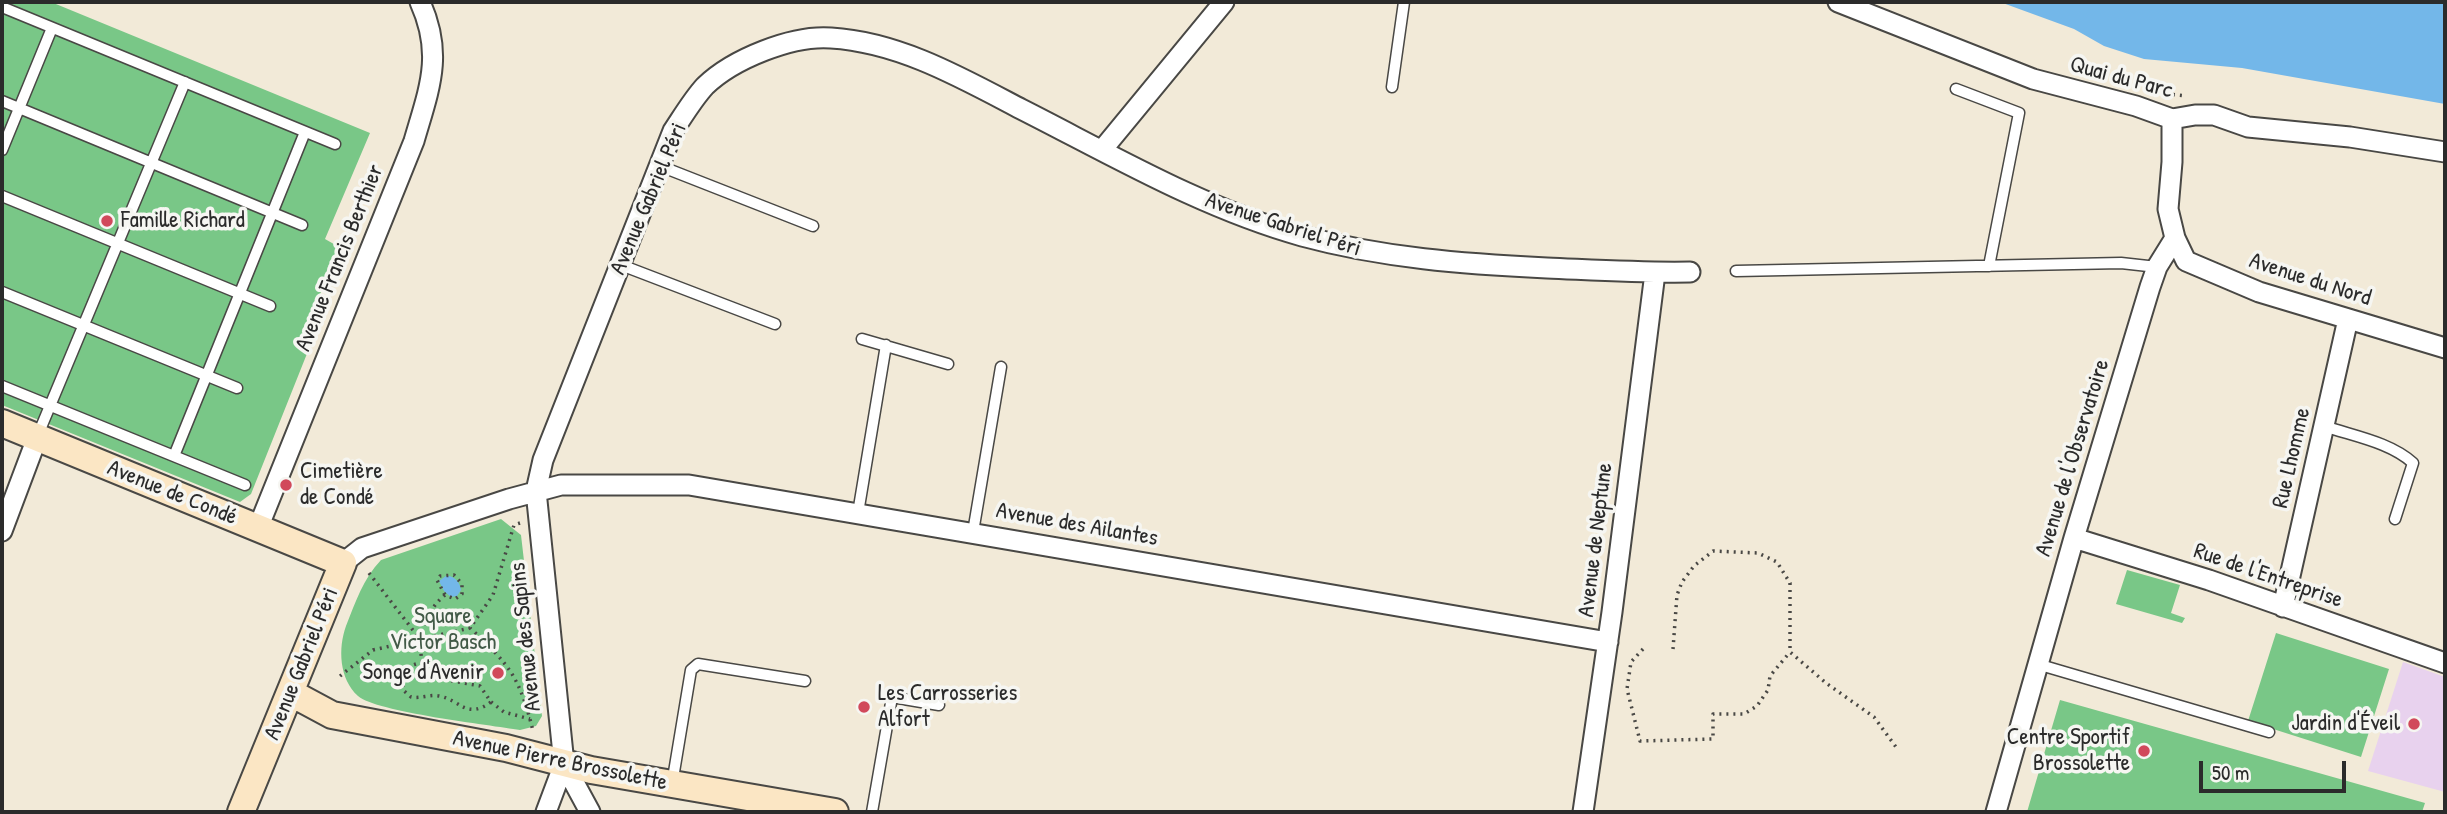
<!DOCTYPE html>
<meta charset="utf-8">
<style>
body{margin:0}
#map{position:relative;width:2447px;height:814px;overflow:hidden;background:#f2ead8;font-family:"Patrick Hand",sans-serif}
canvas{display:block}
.frame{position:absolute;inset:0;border:4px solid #2b2b2b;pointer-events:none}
.scale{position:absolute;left:2199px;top:761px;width:147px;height:32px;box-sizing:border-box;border:4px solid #2b2b2b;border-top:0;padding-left:9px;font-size:21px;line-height:24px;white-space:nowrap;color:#2b2b2b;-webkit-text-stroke:5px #f6f6f2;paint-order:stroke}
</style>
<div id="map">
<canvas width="2447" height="814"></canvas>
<div class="frame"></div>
<div class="scale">50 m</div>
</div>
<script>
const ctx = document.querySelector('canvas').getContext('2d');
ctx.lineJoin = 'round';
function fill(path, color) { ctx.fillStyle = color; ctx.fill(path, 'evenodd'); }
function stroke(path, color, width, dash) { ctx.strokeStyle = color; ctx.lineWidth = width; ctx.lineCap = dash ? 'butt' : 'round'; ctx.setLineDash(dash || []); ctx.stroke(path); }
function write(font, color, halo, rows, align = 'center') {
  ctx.font = font + ' "Patrick Hand",sans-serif'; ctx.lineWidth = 7; ctx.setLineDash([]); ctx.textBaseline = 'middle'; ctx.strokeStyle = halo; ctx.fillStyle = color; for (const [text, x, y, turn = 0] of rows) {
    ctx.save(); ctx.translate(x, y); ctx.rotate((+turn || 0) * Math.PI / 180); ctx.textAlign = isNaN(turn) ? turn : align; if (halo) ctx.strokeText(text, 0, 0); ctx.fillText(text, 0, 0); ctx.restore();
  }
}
fill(new Path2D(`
 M2403,662l42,15v115l-77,-21z`), '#e8d2ee');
fill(new Path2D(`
 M2,2h49l319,131 -45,106 14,8 -26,65 9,4 -71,178 -11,8 -238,-97z
 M501,519l20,16 21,181 -6,10 -16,4c-30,-5 -144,-18 -162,-34 -19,-17 -20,-48 -12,-70 10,-25 17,-47 35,-66z
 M2127,570l53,15 -9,28 14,5 -3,5 -66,-19z
 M2276,633l113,36 -28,88 -113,-36z
 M2060,700l365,103 -3,9h-395z`), '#79c787');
fill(new Path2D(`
 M2000,2h445v102l-203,-36 -98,-9 -40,-13 -30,-17z
 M446,576c8,-1 14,6 15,14l-4,6 -6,1 -7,-6 -5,-10z`), '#73b7e9');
const lane = new Path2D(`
 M2,7l333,137
 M1392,87l12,-85
 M1956,89l63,24 -30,153
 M2,101l300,124
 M2,150l50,-122
 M660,166l153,60
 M2,196l268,110
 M621,265l154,59
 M1736,271l385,-8 36,4
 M2,292l235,96
 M862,339l86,25
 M2,386l243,99
 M2324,426c29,10 66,16 89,37l-18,56
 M37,437l148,-355
 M174,456l131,-324
 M858,513l28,-168
 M973,532l28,-165
 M2037,664l232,68
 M672,784l19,-114 7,-6 107,17
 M872,812l20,-115 47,8`);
const street = new Path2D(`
 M1838,2l195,77 103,27 36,13 23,-4h19l34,12 102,10 95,15
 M2172,119v43l-4,47 7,29 11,23 73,31 186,56
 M1102,150l122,-148
 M258,528l156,-387c15,-52 30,-86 6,-139
 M2,531l35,-93
 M2074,538l135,42 236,83
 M343,563l19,-15 147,-49 52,-14h128l919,157
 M2283,607l65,-288
 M546,812l18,-48
 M590,812l-26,-48 -28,-273 7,-31 130,-329c10,-15 20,-32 32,-45 28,-27 87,-51 126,-48 68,4 131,40 190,71 91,46 181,99 281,127 81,22 162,28 245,32 48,2 95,5 143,4
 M1583,812l29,-200 43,-339
 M1996,812l78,-274 76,-251 7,-20 18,-29`);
const secondary = new Path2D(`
 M2,423l341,140 -102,249
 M291,693l41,22 174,33 85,22 244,42`);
stroke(lane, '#494845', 13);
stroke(street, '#494845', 23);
stroke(secondary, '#494845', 30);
stroke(new Path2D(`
 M2159,93l27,3
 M520,523l-6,2 -21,70 -23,33c40,37 50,50 63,103
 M369,573l50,65 3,24
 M419,638c6,-16 12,-32 26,-43l10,4 7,-5v-10l-8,-9 -14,1 -3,4 8,15
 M1643,649l-12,13 -4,27 13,52 73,-2v-25h31l13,-8 11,-16 2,-14 20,-24
 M1673,649l4,-54 5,-13 12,-16 19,-15 45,2 19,9 13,21v69l36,31 48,34 22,30
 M422,662l25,18 33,6 11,16c-25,18 -30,-2 -52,-6 -9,-2 -19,3 -28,1l-8,-7 -1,-13 8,-11z
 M340,676l33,-26 97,-22
 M491,702l13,10 26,7`), '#494845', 3.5, [2, 5]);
stroke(lane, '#fff', 10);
stroke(street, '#fff', 19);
stroke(secondary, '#fbe6c4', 26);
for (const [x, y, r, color] of [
 [107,221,7,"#d1495b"],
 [286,485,7,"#d1495b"],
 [498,673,7,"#d1495b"],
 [864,707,7,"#d1495b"],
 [2414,724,7,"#d1495b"],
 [2144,751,7,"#d1495b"]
]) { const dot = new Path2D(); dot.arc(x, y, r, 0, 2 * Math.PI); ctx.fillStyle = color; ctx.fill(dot); stroke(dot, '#f6f6f2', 2.5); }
write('23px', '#2b2b2b', '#f6f6f2', [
 ["Quai du Parc",2121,78,15],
 ["Avenue Gabriel Péri",649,199,-67],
 ["Avenue Gabriel Péri",1283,225,18],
 ["Avenue Francis Berthier",340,258,-68],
 ["Avenue du Nord",2310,280,18],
 ["Avenue de l'Observatoire",2073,458,-73],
 ["Rue Lhomme",2292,458,-77],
 ["Avenue de Condé",172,493,22],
 ["Avenue des Ailantes",1077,525,10],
 ["Avenue de Neptune",1596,540,-83],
 ["Rue de l'Entreprise",2268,576,19],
 ["Avenue des Sapins",526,637,-96],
 ["Avenue Gabriel Péri",302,664,-68],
 ["Avenue Pierre Brossolette",560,761,12]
]);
write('23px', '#2b2b2b', '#f6f6f2', [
 ["Famille Richard",121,221],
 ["Cimetière",300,472],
 ["de Condé",300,498],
 ["Songe d'Avenir",484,673,"right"],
 ["Les Carrosseries",878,694],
 ["Alfort",878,720],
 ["Jardin d'Éveil",2400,724,"right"],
 ["Centre Sportif",2130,738,"right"],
 ["Brossolette",2130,764,"right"]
], 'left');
write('23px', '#425a47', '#f6f6f2', [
 ["Square",443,617],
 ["Victor Basch",443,643]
]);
</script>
